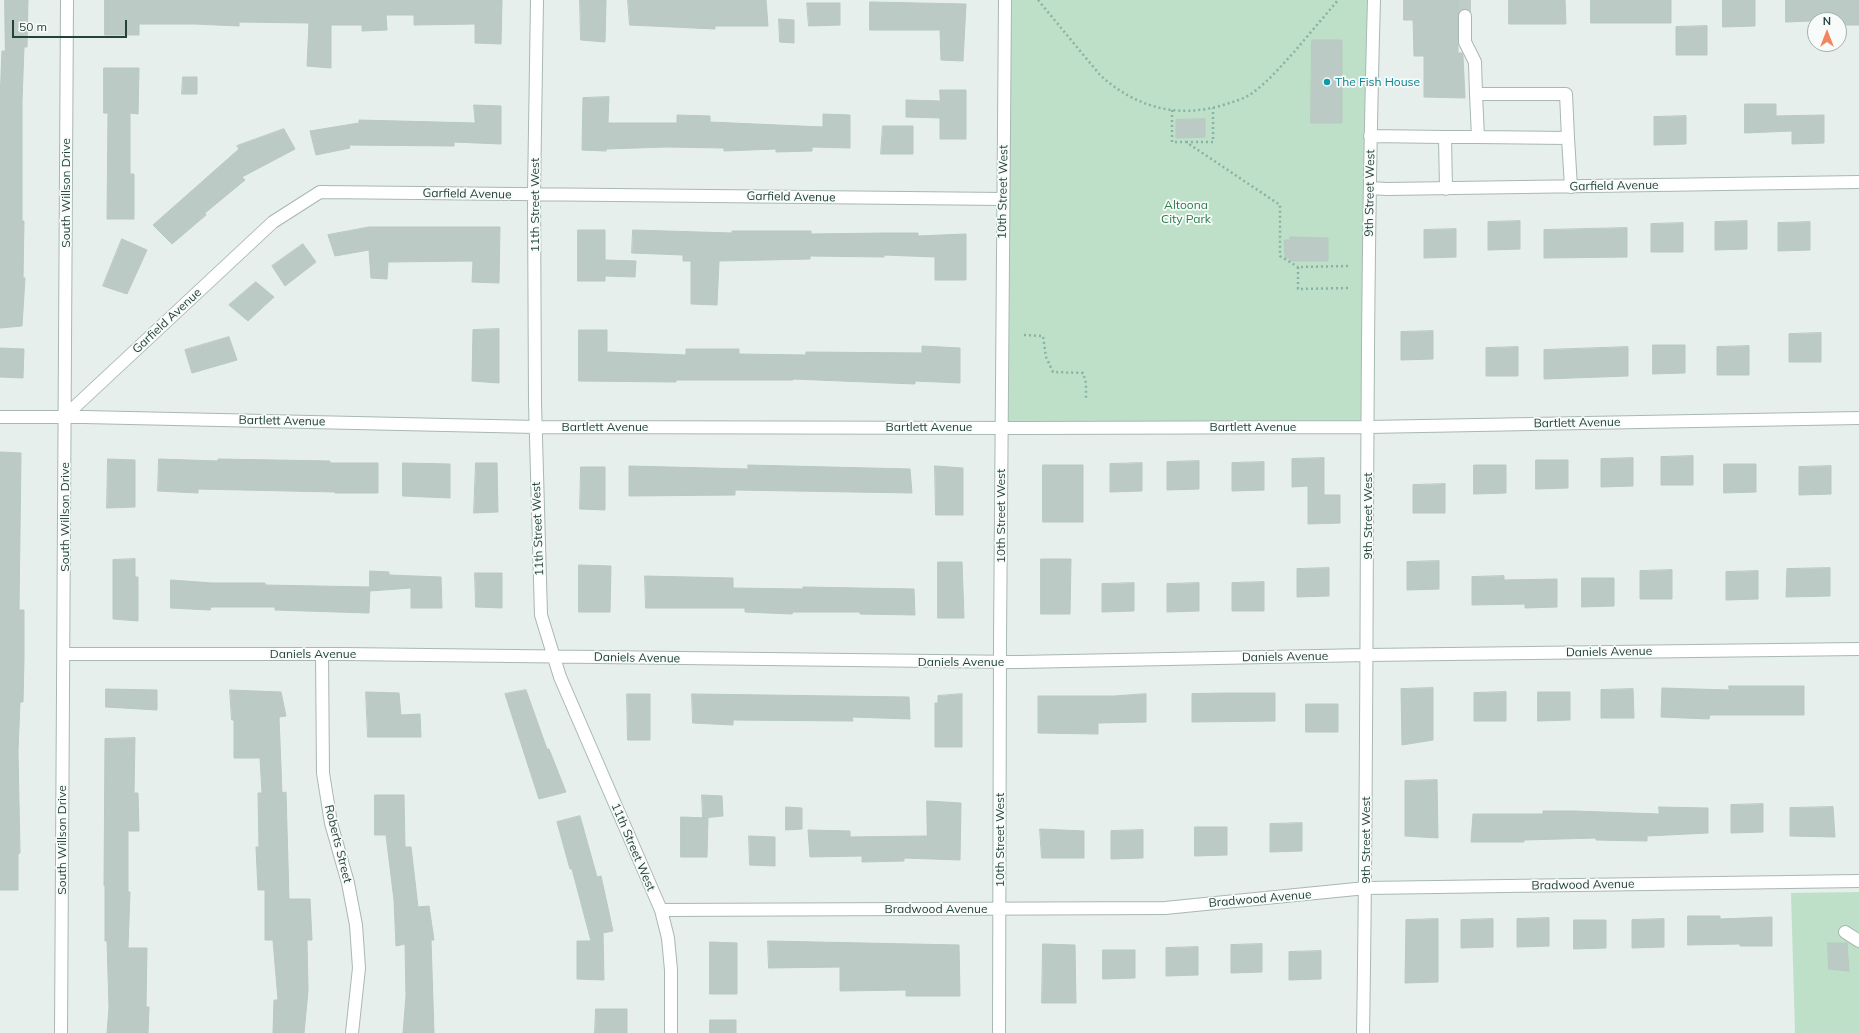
<!DOCTYPE html>
<style>
body{margin:0}
#map{position:relative;width:1859px;height:1033px;overflow:hidden;background:#e6efeb;font-family:Mulish,sans-serif}
canvas{display:block}
.north{position:absolute;left:1807px;top:12px;width:40px;height:40px;box-sizing:border-box;background:#f7fbf9;border:1px solid #a3b1ad;border-radius:50%;rotate:0deg;font-size:11px;font-weight:700;line-height:16px;text-align:center;color:#24423a}
.north::after{content:'';display:block;margin:auto;width:14px;height:18px;background:#f4845f;clip-path:polygon(50% 0,100% 100%,50% 72%,0 100%)}
.scale{position:absolute;left:12px;top:20px;width:115px;height:18px;box-sizing:border-box;border:2px solid #24423a;border-top:0;padding-left:5px;font-size:12px;line-height:14px;white-space:nowrap;color:#24423a;-webkit-text-stroke:3px #f7fbf9;paint-order:stroke}
</style>
<div id="map">
<canvas width="1859" height="1033"></canvas>
<div class="north">N</div>
<div class="scale">50 m</div>
</div>
<script>
const ctx = document.querySelector('canvas').getContext('2d');
ctx.lineJoin = 'round';
function fill(path, color) { ctx.fillStyle = color; ctx.fill(path, 'evenodd'); }
function stroke(path, color, width, dash) { ctx.strokeStyle = color; ctx.lineWidth = width; ctx.lineCap = dash ? 'butt' : 'round'; ctx.setLineDash(dash || []); ctx.stroke(path); }
function write(font, color, halo, rows, align = 'center') {
  ctx.font = font + ' Mulish,sans-serif'; ctx.lineWidth = 3.5; ctx.setLineDash([]); ctx.textBaseline = 'middle'; ctx.strokeStyle = halo; ctx.fillStyle = color; for (const [text, x, y, turn = 0] of rows) {
    ctx.save(); ctx.translate(x, y); ctx.rotate((+turn || 0) * Math.PI / 180); ctx.textAlign = isNaN(turn) ? turn : align; if (halo) ctx.strokeText(text, 0, 0); ctx.fillText(text, 0, 0); ctx.restore();
  }
}
fill(new Path2D(`
 M1005,0h369l-6,427h-367z
 M1859,892v141h-64l-4,-140z`), '#bfe0c8');
const building = new Path2D(`
 M5,0h23l-1,47h-3l-2,54v120h2l-1,57h2l-3,48 -22,2v-227l2,-50h3z
 M105,0h397l-1,44 -26,-1v-19l-61,1v-10h-28l1,15 -25,1v-6h-31v43l-24,-2 2,-43 -70,-1v4l-44,-2h-56v11h-34z
 M580,0h26l-1,42 -24,-2z
 M628,0h138l2,26h-53v3l-85,-4z
 M1404,0h66v11l-5,-2h-3l-4,7v37h4l1,3 2,42 -41,-1v-41h-10l-1,-36h-9z
 M1509,0h56l1,24h-57z
 M1591,0h80v23h-80z
 M1723,0h32v26l-32,1z
 M1786,0h73v25h-20v-5l-53,2z
 M870,2l96,2 -3,57 -22,-1 -1,-30h-70z
 M807,3h33v22l-31,1z
 M779,19l15,1v23l-14,-1z
 M1707,26v29h-31v-28z
 M1312,40h30v83h-31z
 M104,68h35l-1,46 -8,-1v61h4v45h-27l1,-106h-4z
 M183,77h14v17h-15z
 M940,90h26v49h-26v-21l-34,-1v-17l34,1z
 M609,97l-1,26h69v-8l33,1v6l113,5v-13l27,1v33l-38,-1v4l-36,1v-3l-52,2v-3l-58,-1 -60,2v2l-24,-1 1,-52z
 M1745,104h31v12l48,-1v28l-32,1v-13l-47,2z
 M474,105l27,1v38l-47,-2v4l-105,-1 1,3 -34,7 -6,-24 49,-8v-3l116,3z
 M1686,116v28l-32,1v-28z
 M1205,119v18l-29,1v-18z
 M883,126h30v28h-32z
 M284,129l11,20 -53,28 3,3 -40,33 1,2 -34,29 -19,-19 86,-76 -2,-3z
 M1520,221v28l-32,1v-28z
 M1747,221v28l-32,1v-28z
 M1810,222v28l-32,1v-28z
 M1683,223v29h-32v-28z
 M369,227h131l-1,56 -27,-1 1,-21 -85,1 -1,17 -16,-1 -2,-28 -34,6 -7,-21z
 M1627,228v29l-83,1v-28z
 M1456,229v28l-32,1v-28z
 M578,230h27v30l31,1 -1,16 -30,-1v5h-27z
 M633,230l99,3v-2h79v3l76,-1h31v3l48,-2v46h-31v-23l-51,-2v2l-74,-1v3l-91,2 -2,44 -26,-1v-43h-8v-6l-51,-2z
 M1290,237l38,1v23h-38v-3h-5l-1,-18h6z
 M122,239l25,11 -20,44 -24,-8z
 M303,244l13,18 -31,24 -13,-20z
 M256,282l18,15 -26,24 -19,-16z
 M499,329v54l-27,-2 1,-51z
 M579,330h28v22l79,3v-6h53v5l67,1v-3l116,1v-7l38,2v35l-45,-2v3l-122,-5v1h-117v2l-97,-1z
 M1433,331v28l-32,1v-28z
 M1821,333v29h-32v-28z
 M229,337l8,23 -45,13 -7,-23z
 M1653,345h32v28l-32,1z
 M1749,346v29h-32v-28z
 M1518,347v29h-32v-28z
 M1628,347v29l-84,3v-29z
 M0,348l24,1 -1,29 -23,-1z
 M0,452l21,1 -2,157h5v48l-1,44h-3l-2,49 2,102 -2,1v36h-18z
 M1693,456v29h-32v-28z
 M1324,458v37h16v28l-32,1v-38l-16,1v-28z
 M1633,458v28l-32,1v-28z
 M108,459l27,1v47l-28,1z
 M159,459l59,2v-2l112,2v2h48v30h-43v-1l-137,-3v4l-40,-2z
 M1536,460h32v28l-32,1z
 M1199,461v28l-32,1v-28z
 M1264,462v28l-32,1v-28z
 M403,463l47,1v34l-47,-2z
 M476,463h21l1,49 -24,1z
 M1142,463v28l-32,1v-28z
 M1724,464h32v28l-32,1z
 M748,465l162,4 2,24 -177,-3v5l-106,1v-30l119,3z
 M1043,465h40v57h-40z
 M1474,465h32v28l-32,1z
 M935,466l28,2v47h-27z
 M1831,466v28l-32,1v-28z
 M581,467h24v43l-25,-1z
 M1445,484v29h-32v-28z
 M135,559v18h3v44l-25,-2v-59z
 M1041,559h30l-1,55h-29z
 M1439,561v28l-32,1v-28z
 M938,562h24l2,56h-26z
 M579,565l32,1 -1,46h-31z
 M1329,568v28l-32,1v-28z
 M1830,568v28l-44,1 1,-28z
 M1672,570v29h-32v-28z
 M370,571l19,1v3l52,2 1,31h-31v-20l-41,3z
 M1758,571v28l-32,1v-28z
 M475,573h27v35l-26,-1z
 M645,576l88,2v10l70,1v-2l111,2 1,26 -55,-1v-2h-67l-1,2 -47,-2v-4h-99z
 M1504,576v4l53,-1v28l-32,1v-4l-53,1v-28z
 M1582,578h32v28l-32,1z
 M171,580l41,3h53v2l105,2 -1,26 -94,-3v-3h-64l-1,3 -39,-2z
 M1264,582v29h-32v-28z
 M1134,583v28l-32,1v-28z
 M1199,583v28l-32,1v-28z
 M1729,686h75v29h-94l-1,4 -48,-2 1,-29 67,2z
 M1433,688v52l-31,5 -1,-56z
 M106,689l51,1v20l-51,-3z
 M1633,689l1,29h-33v-28z
 M230,690l51,2 5,24 -7,1 3,76 4,-1 3,107h21l2,41h-5l1,51 -4,42h-31l1,-33h4l-5,-60h-8v-50h-7l-2,-43h3l-1,-54h4l-2,-35h-26v-38h-2z
 M526,690l21,59h2l17,43 -27,7 -34,-105z
 M366,692l33,1 2,22 19,-1 1,23h-53z
 M1506,692v29h-32v-28z
 M1538,692h32v28l-32,1z
 M1224,693h51v28l-83,1v-28z
 M627,694h23v46h-22z
 M692,694l217,3 1,22 -58,-2 1,4 -120,-1v5l-40,-2z
 M962,694v53h-27v-44h3v-7z
 M1146,694v28l-48,1v11l-60,-1v-37h76z
 M1306,704h32v28h-32z
 M135,738l-1,55h4l1,38h-11v61h2l-2,56h19l-1,59h3l-1,26h-41l2,-25 -2,-67h-2v-56l-1,1 1,-147z
 M1437,780l1,58 -33,-2v-55z
 M375,795h29l1,52h6l7,60 11,-1 5,34h-3l3,93h-31l3,-37 -1,-52 -9,2 -2,-46 -8,-65h-11z
 M702,795l20,1 1,20 -20,2z
 M927,801l34,2 -1,57 -56,-2v3l-42,1v-6l-52,1 -2,-27 42,1v6l77,-1z
 M1763,804v28l-32,1v-28z
 M786,807l16,1v21l-16,1z
 M1659,807l49,1v25l-61,3v5l-51,-1v-2l-72,2v2h-53l2,-28h70v-3h32l84,3z
 M1833,807l2,30 -45,-1v-28z
 M580,816l17,61 4,-1 12,55 -10,2 1,47 -27,-1v-38h14l-19,-72h-2l-13,-47z
 M681,817l27,1 -1,39h-26z
 M1302,823v28l-32,1v-28z
 M1195,827h32v28l-32,1z
 M1040,829l44,2v27h-42z
 M1143,830v28l-32,1v-28z
 M749,836l26,1v29l-25,-1z
 M1688,916h32v3l52,-2v29h-32v-2l-52,1z
 M1549,918v28l-32,1v-28z
 M1438,919v63l-33,1 1,-63z
 M1493,919v28l-32,1v-28z
 M1664,919v28l-32,1v-28z
 M1574,920h32v28l-32,1z
 M768,941l191,4 1,51h-54v-6l-66,1v-24l-71,1z
 M710,942l27,1v51h-27z
 M1828,943h19l2,28 -20,-2z
 M1043,944l32,1 1,58h-34z
 M1262,944v28l-31,1v-28z
 M1198,947v28l-32,1v-28z
 M1103,950h32v28l-32,1z
 M1321,951v28l-32,1v-28z
 M596,1009h31v24h-32z
 M710,1020h26v13h-26z`);
fill(building, '#bbcac4');
stroke(building, '#b8c9c2', 1);
stroke(new Path2D(`
 M1465,0v16`), '#bfccc8', 12, [12, 6]);
const minor = new Path2D(`
 M537,0l-3,194 1,209 6,212 19,62 101,233 7,28 3,32v63
 M1465,16v26l10,20 1,32
 M1370,136l75,1
 M1478,137l90,1 3,49
 M1370,188l17,1 472,-7
 M1446,189l-1,-52h33l-2,-43h90l2,44
 M65,416l208,-194 47,-30 683,7
 M0,417h84l452,10 487,1 345,-1 491,-9
 M64,654h279l676,8 348,-7 492,-6
 M322,654l1,119 8,50 17,60 8,42 3,43 -7,65
 M661,910l504,-2 201,-20 493,-7
 M1845,932l14,9
 M61,1033l6,-1033
 M999,1033l1,-392 5,-641
 M1363,1033c6,-344 1,-689 11,-1033`);
stroke(minor, '#a8b8b2', 14);
stroke(new Path2D(`
 M1038,0l62,75c35,32 77,44 123,30 10,-3 20,-6 28,-11 17,-12 30,-28 44,-43 14,-17 29,-34 43,-51
 M1172,110v32h14l94,63v51l18,11
 M1186,142h27v-34
 M1348,288l-50,1v-22l50,-1
 M1024,335l19,1 3,21 7,15 30,1 3,10v16`), '#86b3a5', 2.5, [2, 3]);
stroke(minor, '#fff', 12);
for (const [x, y, r, color] of [
 [1327,82,4,"#0f9aa8"]
]) { const dot = new Path2D(); dot.arc(x, y, r, 0, 2 * Math.PI); ctx.fillStyle = color; ctx.fill(dot); stroke(dot, '#f7fbf9', 1.5); }
write('12px', '#0d838f', '#f7fbf9', [
 ["The Fish House",1335,82]
], 'left');
write('12px', '#24423a', '#f7fbf9', [
 ["Garfield Avenue",1614,186,-1],
 ["10th Street West",1003,192,-89],
 ["South Willson Drive",66,193,-90],
 ["9th Street West",1370,193,-89],
 ["Garfield Avenue",467,194,1],
 ["Garfield Avenue",791,197,1],
 ["11th Street West",535,205,-90],
 ["Garfield Avenue",167,321,-43],
 ["Bartlett Avenue",282,421,1],
 ["Bartlett Avenue",1577,423,-1],
 ["Bartlett Avenue",605,427],
 ["Bartlett Avenue",929,427],
 ["Bartlett Avenue",1253,427],
 ["10th Street West",1001,516,-90],
 ["9th Street West",1368,516,-90],
 ["South Willson Drive",65,517,-90],
 ["11th Street West",538,529,-92],
 ["Daniels Avenue",1609,652,-1],
 ["Daniels Avenue",313,654],
 ["Daniels Avenue",1285,657,-1],
 ["Daniels Avenue",637,658,1],
 ["Daniels Avenue",961,662],
 ["South Willson Drive",62,840,-90],
 ["10th Street West",1000,840,-90],
 ["9th Street West",1366,840,-90],
 ["Roberts Street",338,844,76],
 ["11th Street West",633,847,67],
 ["Bradwood Avenue",1583,885,-1],
 ["Bradwood Avenue",1260,899,-5],
 ["Bradwood Avenue",936,909]
]);
write('12px', '#2d7a4b', '#f7fbf9', [
 ["Altoona",1186,205],
 ["City Park",1186,219]
]);
</script>
